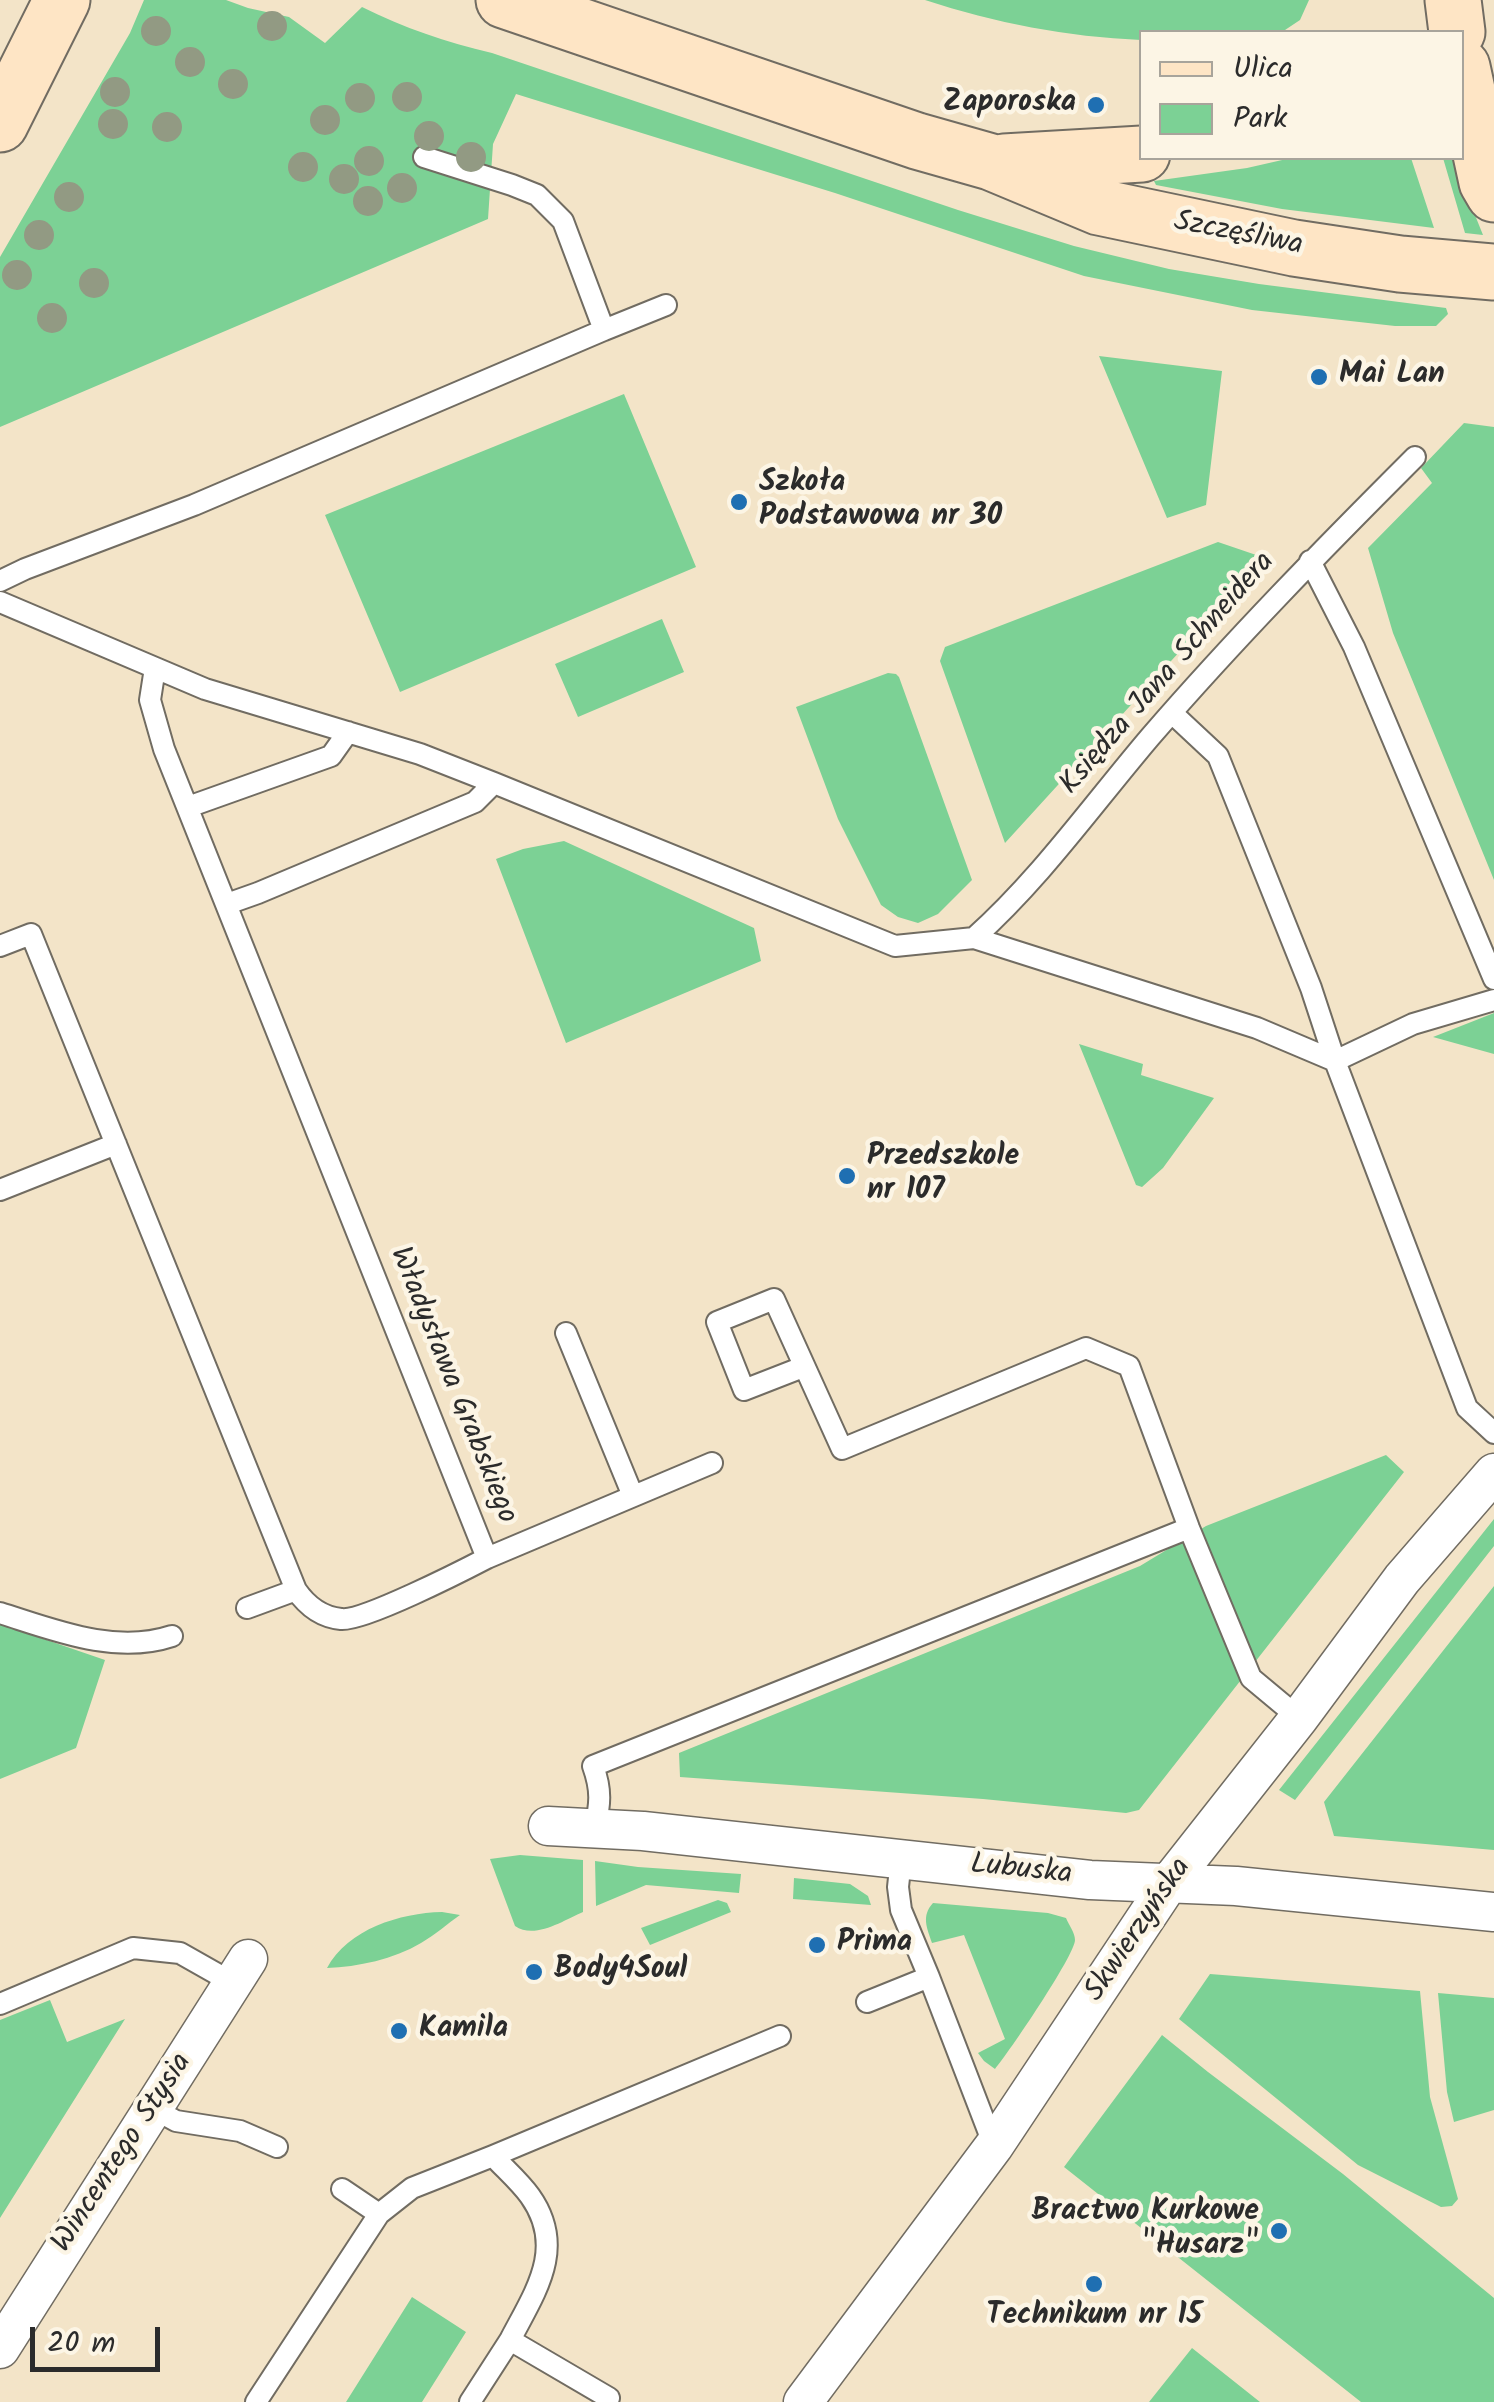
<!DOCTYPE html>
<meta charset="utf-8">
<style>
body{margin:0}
#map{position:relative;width:1494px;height:2402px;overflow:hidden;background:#f3e4c8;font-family:Kalam,sans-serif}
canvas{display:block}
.legend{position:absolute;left:1139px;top:30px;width:325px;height:130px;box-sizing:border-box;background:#fcf5e5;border:2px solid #a8a49b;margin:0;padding:12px 18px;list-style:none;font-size:30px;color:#2b2b2b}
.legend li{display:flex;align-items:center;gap:20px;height:50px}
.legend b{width:50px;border:2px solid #a8a49b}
.scale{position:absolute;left:30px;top:2327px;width:130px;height:45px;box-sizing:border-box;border:5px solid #2b2b2b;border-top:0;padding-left:12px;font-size:30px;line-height:35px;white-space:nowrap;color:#2b2b2b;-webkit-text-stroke:8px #fcf5e5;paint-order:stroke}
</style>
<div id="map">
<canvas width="1494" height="2402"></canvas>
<ul class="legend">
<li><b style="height:12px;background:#fee5c5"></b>Ulica</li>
<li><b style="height:28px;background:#7cd195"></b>Park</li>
</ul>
<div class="scale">20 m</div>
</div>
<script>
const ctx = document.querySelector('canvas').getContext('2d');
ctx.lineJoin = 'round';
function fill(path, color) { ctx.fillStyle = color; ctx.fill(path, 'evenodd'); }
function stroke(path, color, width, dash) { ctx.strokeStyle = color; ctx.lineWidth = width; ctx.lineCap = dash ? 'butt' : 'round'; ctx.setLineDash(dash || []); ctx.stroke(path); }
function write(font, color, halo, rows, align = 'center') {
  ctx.font = font + ' Kalam,sans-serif'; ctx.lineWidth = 9; ctx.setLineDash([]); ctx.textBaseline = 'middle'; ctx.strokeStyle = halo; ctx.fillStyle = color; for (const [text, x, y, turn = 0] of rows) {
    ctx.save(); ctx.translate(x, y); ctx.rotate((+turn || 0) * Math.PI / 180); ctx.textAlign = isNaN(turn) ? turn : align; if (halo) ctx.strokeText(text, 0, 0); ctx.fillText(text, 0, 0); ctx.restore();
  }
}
fill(new Path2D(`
 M144,0h82l22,8 41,9 36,26 37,-36c42,21 84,35 130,46l466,157 116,36 95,23 90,15 187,24 2,6 -12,12h-41l-143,-16 -168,-34 -249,-83 -319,-99 -23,50 -5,75 -488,208v-170l130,-224z
 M925,0h384l-9,20 -18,12h-140l-1,8c-74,-3 -146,-17 -216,-40z
 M1291,158h120l23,70 -152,-19 -126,-24 -2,-4 93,-13z
 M1443,158h9l31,77 -18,-2z
 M1099,356l123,15 -16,134 -39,13z
 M624,394l72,173 -296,125 -75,-177z
 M1464,423l30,4v453l-101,-247 -25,-85 64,-65 -11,-15z
 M1218,542l47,16 -260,285 -65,-182 5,-14z
 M662,619l22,53 -106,45 -23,-53z
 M888,673l8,1 3,3 73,203 -34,34 -20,9 -20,-6 -17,-12 -43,-86 -42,-112z
 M564,841l190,87 7,33 -195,82 -70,-184 27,-10z
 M1494,1013v41l-61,-17z
 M1079,1044l64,20 -2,11 73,23 -51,70 -21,19 -6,-2z
 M1386,1455l18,17 -265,338 -13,3 -143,-14 -303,-22 -1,-24 461,-187 66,-40z
 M1494,1519v27l-199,254 -16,-10z
 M1494,1586v264l-160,-14 -10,-34z
 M0,1624l105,36 -29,88 -76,31z
 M520,1855l63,5v52c-19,8 -48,28 -68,14l-25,-67z
 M595,1861l43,6 103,7 -2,19 -93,-8 -50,21z
 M794,1878l56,6 18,12 3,9 -78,-6z
 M718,1900l9,3 4,9 -81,33 -9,-17z
 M933,1903l115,10 18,5c3,7 9,15 9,22 0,15 -67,114 -80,129l-11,-8 -6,-8 27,-14 -41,-104 -32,8c-5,-15 -11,-27 1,-40z
 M442,1912l18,3c-13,9 -25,20 -39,28 -27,16 -63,24 -94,25 21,-39 73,-55 115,-56z
 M1210,1974l210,17 10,106 28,102 -6,7 -11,1 -83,-42 -179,-146z
 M1438,1993l56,5v112l-40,12 -7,-30z
 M50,2000l17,42 58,-23 -125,199v-198z
 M1162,2035l46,37 135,102 151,124v104h-133l-297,-235z
 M412,2297l54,35 -44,70h-76z
 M1192,2348l68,54h-111z`), '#7cd195');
const lane = new Path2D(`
 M604,330l62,-25
 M1310,561l44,86 140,332
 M0,581l25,-12 169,-64 410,-175 -41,-109 -26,-26 -25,-10 -88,-28
 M0,602l205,87 215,65 74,29 401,163 79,-8 283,90 78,33 78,-37 81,-24
 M1172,713l46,43 93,232 24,73 132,347 27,25
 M188,807l143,-51 17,-24
 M227,904l31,-11 217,-91 19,-19
 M974,938c67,-60 119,-134 177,-202 84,-97 173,-188 264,-279
 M0,946l31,-12 265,656c11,16 25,27 45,29 21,3 123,-49 146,-61l-323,-809 -14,-49 5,-32
 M0,1190l116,-46
 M566,1333l67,163
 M803,1367l-59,23 -27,-68 57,-23 68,150 244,-101 43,18 60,162 62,150 48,40
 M487,1558l225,-95
 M247,1608l49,-18
 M0,1613c54,17 115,42 172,23
 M595,1829c5,-25 7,-38 -2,-63l596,-238
 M901,1859l-3,28 3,23 28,67
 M867,2002l62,-25 65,169
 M0,2004l133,-56 47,5 53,30
 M154,2109l22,12 64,10 37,16
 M493,2156c12,13 27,26 37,40 37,52 5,96 -20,144l99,58
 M342,2189l37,25
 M256,2402l123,-188 33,-26 81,-32 287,-120
 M470,2402l40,-62`);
const street = new Path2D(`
 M548,1826l95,5 447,49 146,6 258,26
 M0,2349l248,-390
 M803,2402l191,-256 175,-263 130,-165 103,-139 92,-106`);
const secondary = new Path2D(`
 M504,0l413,141 74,21 108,45 195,41 106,16 94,8
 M1453,0l4,32
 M1462,67l25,115 7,12
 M0,124l62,-124
 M1004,162l138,-8`);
stroke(lane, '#716c62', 24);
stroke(street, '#716c62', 41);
stroke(secondary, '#716c62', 59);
stroke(lane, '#fff', 20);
stroke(street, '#fff', 38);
stroke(secondary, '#fee5c5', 55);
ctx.fillStyle = '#929a83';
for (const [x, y] of [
 [272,26],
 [156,31],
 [190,62],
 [233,84],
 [115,92],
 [407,97],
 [360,98],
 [325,120],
 [113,124],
 [167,127],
 [429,136],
 [471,157],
 [369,161],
 [303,167],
 [344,179],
 [402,188],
 [69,197],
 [368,201],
 [39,235],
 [17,275],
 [94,283],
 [52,318]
]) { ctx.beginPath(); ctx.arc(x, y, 15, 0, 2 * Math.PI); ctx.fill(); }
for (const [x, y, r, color] of [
 [1096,105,10,"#1f6fb2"],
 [1319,377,10,"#1f6fb2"],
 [739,502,10,"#1f6fb2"],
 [847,1176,10,"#1f6fb2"],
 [817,1945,10,"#1f6fb2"],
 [534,1972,10,"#1f6fb2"],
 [399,2031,10,"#1f6fb2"],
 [1279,2231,10,"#1f6fb2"],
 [1094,2284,10,"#1f6fb2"]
]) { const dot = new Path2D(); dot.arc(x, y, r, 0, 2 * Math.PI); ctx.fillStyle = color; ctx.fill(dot); stroke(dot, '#fcf5e5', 4); }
write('bold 30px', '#2b2b2b', '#fcf5e5', [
 ["Zaporoska",1076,105,"right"],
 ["Mai Lan",1339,377],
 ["Szkoła",759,485],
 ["Podstawowa nr 30",759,519],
 ["Przedszkole",867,1159],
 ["nr 107",867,1193],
 ["Prima",837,1945],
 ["Body4Soul",554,1972],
 ["Kamila",419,2031],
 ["Bractwo Kurkowe",1259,2214,"right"],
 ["\"Husarz\"",1259,2248,"right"],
 ["Technikum nr 15",1094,2318,"center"]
], 'left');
write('30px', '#2b2b2b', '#fcf5e5', [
 ["Szczęśliwa",1238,236,11],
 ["Księdza Jana Schneidera",1169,675,-49],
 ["Władysława Grabskiego",451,1386,68],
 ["Lubuska",1021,1872,6],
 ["Skwierzyńska",1140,1931,-56],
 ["Wincentego Stysia",124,2154,-57]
]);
</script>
